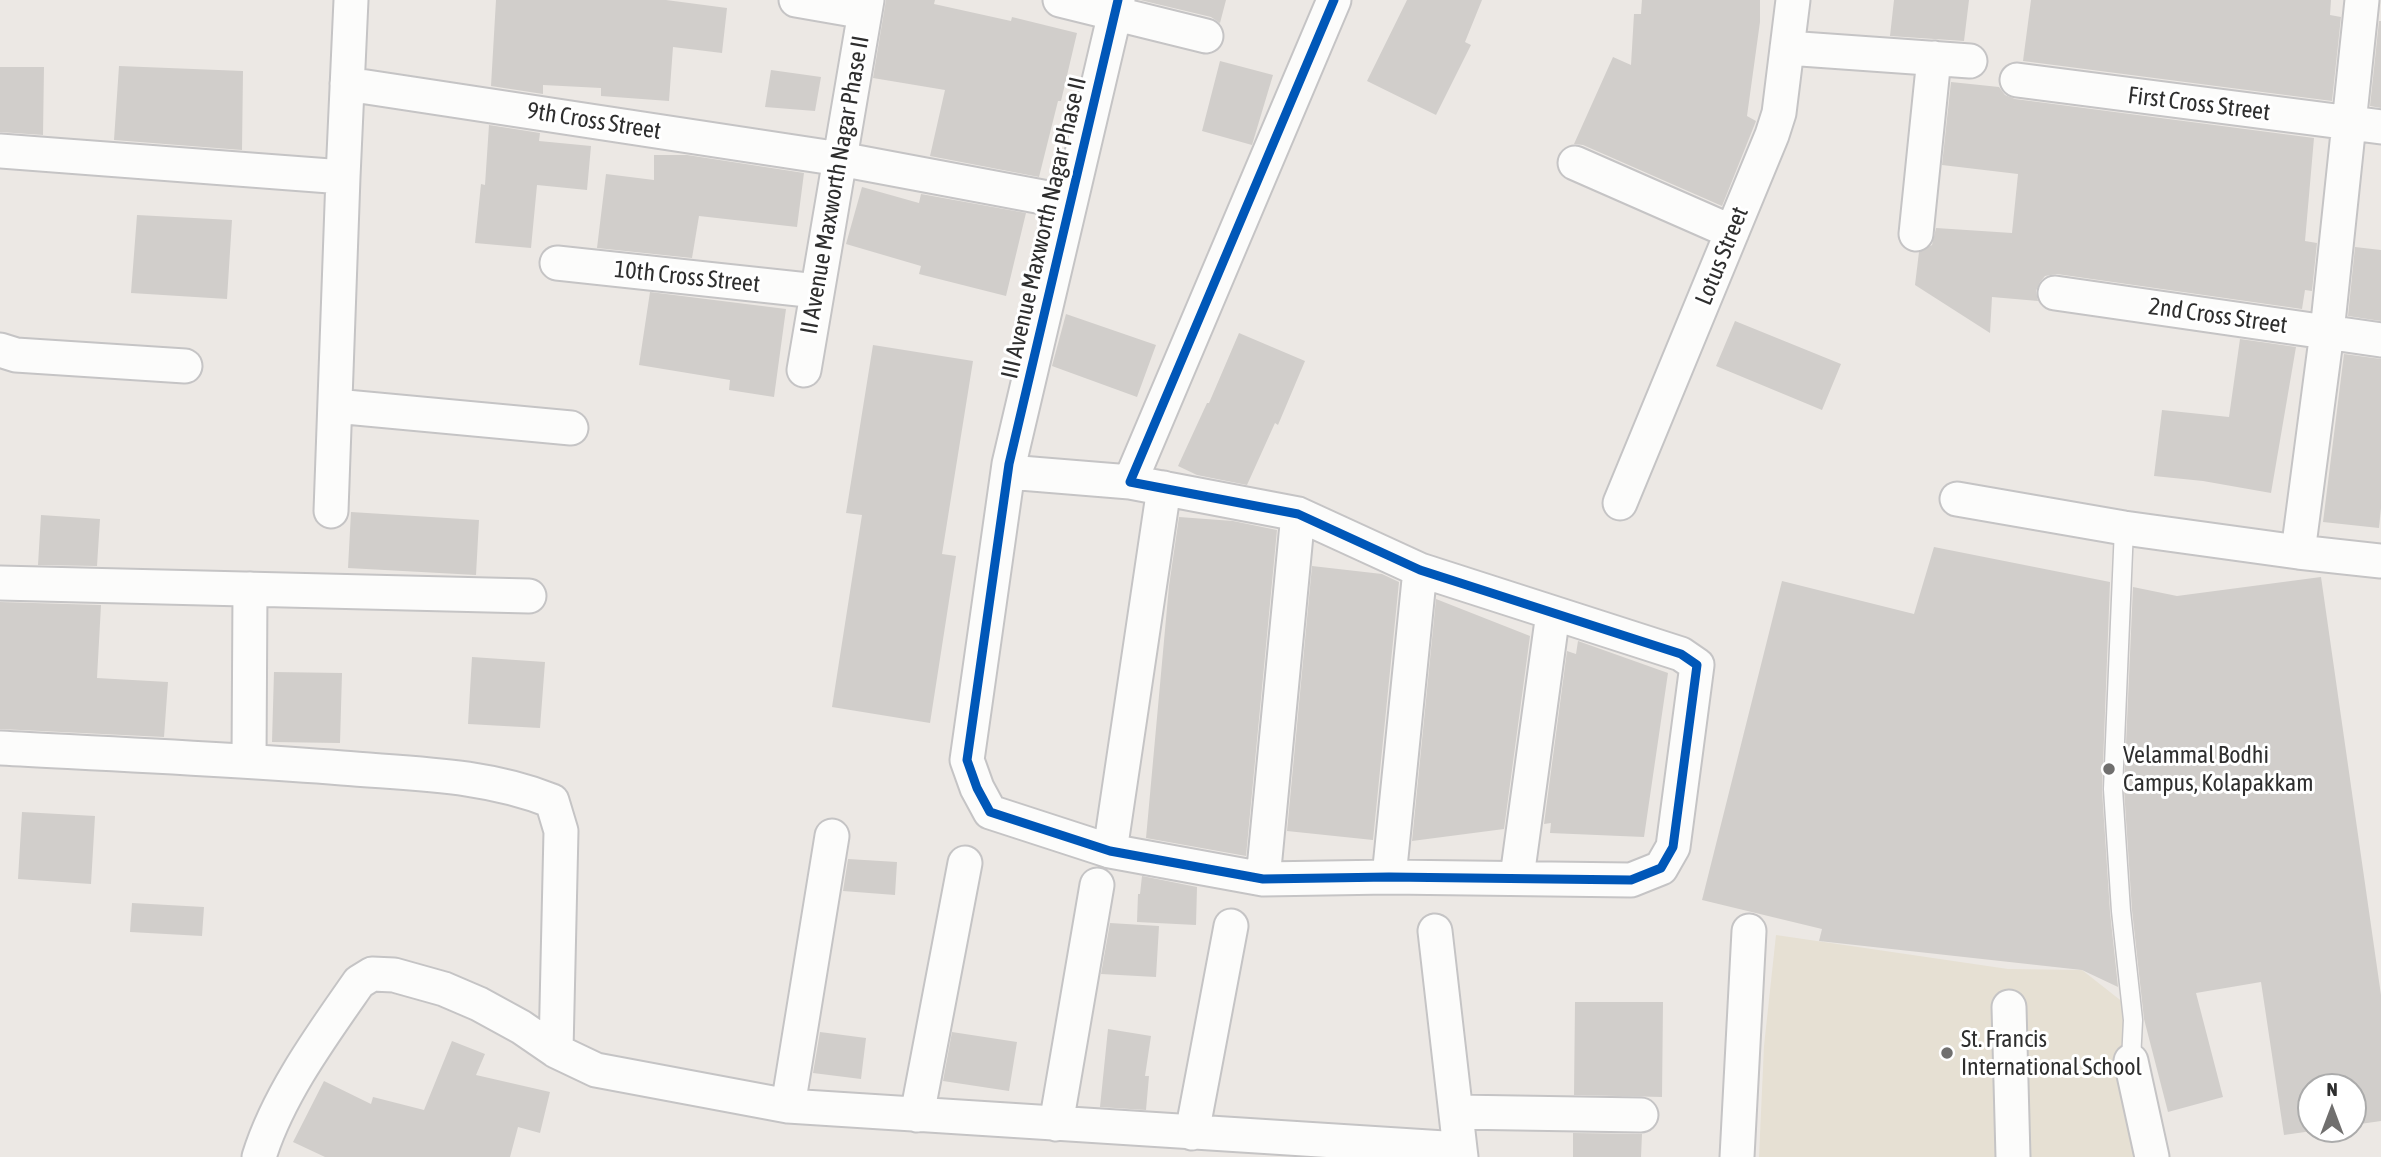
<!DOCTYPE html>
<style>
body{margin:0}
#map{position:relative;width:2381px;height:1157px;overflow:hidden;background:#ece8e4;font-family:"Asap Condensed",sans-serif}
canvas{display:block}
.north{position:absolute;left:2297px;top:1073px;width:70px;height:70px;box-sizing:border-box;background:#fff;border:2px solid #ababab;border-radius:50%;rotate:0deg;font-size:19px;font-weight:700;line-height:28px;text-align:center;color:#2e2e2e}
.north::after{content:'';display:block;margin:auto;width:24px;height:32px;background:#706f6e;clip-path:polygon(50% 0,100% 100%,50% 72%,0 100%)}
</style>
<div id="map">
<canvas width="2381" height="1157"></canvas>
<div class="north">N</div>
</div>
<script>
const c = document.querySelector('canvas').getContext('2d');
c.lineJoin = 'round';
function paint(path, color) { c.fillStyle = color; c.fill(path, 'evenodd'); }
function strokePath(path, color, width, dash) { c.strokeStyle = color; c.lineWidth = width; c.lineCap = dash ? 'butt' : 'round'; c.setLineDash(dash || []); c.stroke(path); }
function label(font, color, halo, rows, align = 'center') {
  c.font = font + ' "Asap Condensed",sans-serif'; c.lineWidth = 6; c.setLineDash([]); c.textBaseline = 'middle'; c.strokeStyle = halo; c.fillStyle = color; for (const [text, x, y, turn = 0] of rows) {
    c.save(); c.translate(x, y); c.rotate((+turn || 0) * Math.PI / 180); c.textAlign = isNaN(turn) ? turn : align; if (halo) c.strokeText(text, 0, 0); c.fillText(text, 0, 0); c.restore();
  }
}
paint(new Path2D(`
 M 1776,935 L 2008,969 L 2082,970 L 2124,1003 L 2143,1157 L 1759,1157 L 1764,1046 Z`), '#e6e0d3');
paint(new Path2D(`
 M 496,0 L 666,0 L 727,8 L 722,53 L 673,47 L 669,101 L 601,96 L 601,88 L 543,85 L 543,94 L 491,86 Z
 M 886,0 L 935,0 L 934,4 L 1011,21 L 1012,17 L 1077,33 L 1061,101 L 1058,101 L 1039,177 L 930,156 L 945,90 L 873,78 Z
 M 1140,0 L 1226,0 L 1220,23 L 1211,17 Z
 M 1407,0 L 1482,0 L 1465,42 L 1471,45 L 1436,115 L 1367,81 Z
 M 1642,0 L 1760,0 L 1760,22 L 1747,116 L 1756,121 L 1722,206 L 1583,145 L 1574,144 L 1613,57 L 1631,65 L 1634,14 L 1641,14 Z
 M 1894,0 L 1969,0 L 1964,41 L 1890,36 Z
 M 2031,0 L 2331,0 L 2330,15 L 2341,17 L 2332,101 L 2023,61 Z
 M 2379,21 L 2381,21 L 2381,108 L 2370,106 Z
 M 1220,61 L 1273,75 L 1252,145 L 1202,131 Z
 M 119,66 L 243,71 L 242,150 L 114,140 Z
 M 0,67 L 44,67 L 43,135 L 0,132 Z
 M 771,70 L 821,77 L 815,111 L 765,107 Z
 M 1951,82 L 1999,87 L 2005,95 L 2015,99 L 2314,138 L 2305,241 L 2317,243 L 2312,291 L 2305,290 L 2302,309 L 2057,274 L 2045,276 L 2040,282 L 2036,291 L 2038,301 L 1992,297 L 1990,333 L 1915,285 L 1919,252 L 1932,245 L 1936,228 L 2012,233 L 2018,174 L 1942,165 Z
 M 489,125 L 540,133 L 539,141 L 591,146 L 587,190 L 537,185 L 531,248 L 475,243 L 481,184 L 485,185 Z
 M 654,155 L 687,155 L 804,173 L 797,227 L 699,216 L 692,258 L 597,248 L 606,174 L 654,180 Z
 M 862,187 L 919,203 L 921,194 L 1026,213 L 1006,296 L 919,274 L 921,266 L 846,244 Z
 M 137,215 L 232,220 L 227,299 L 131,293 Z
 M 2355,247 L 2381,250 L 2381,321 L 2348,316 Z
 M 650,292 L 786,309 L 774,397 L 729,390 L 730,380 L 639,365 Z
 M 1066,314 L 1156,345 L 1137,397 L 1052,366 Z
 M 1735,321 L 1841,364 L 1822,410 L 1716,366 Z
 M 1239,333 L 1305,361 L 1278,425 L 1275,423 L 1247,485 L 1197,475 L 1178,466 L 1207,403 L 1209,403 Z
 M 2240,339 L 2296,347 L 2271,493 L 2203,481 L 2154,476 L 2162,410 L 2229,417 Z
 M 873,345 L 973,361 L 942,554 L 956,556 L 930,723 L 832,707 L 862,515 L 846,513 Z
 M 2344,354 L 2381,359 L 2381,508 L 2379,528 L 2323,522 Z
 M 351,512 L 479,520 L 476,575 L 348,568 Z
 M 41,515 L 100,519 L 97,566 L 38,565 Z
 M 1179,517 L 1233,521 L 1277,530 L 1246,856 L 1146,838 L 1169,586 Z
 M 1934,547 L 2110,582 L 2102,790 L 2110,912 L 2118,987 L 2082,970 L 1819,941 L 1822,929 L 1702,900 L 1782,581 L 1914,614 Z
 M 1312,566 L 1382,574 L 1399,582 L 1373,840 L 1287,831 Z
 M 2321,577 L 2381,995 L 2381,1121 L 2353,1125 L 2353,1087 L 2311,1087 L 2311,1129 L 2326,1129 L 2284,1135 L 2261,982 L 2196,993 L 2223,1097 L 2168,1112 L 2144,1019 L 2132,910 L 2124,789 L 2133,587 L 2177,596 Z
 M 1436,599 L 1530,636 L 1504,829 L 1412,841 Z
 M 0,602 L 101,605 L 97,678 L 168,682 L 164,737 L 0,729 Z
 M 1578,641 L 1668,673 L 1644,837 L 1550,833 L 1551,823 L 1544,824 L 1567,651 L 1576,654 Z
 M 472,657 L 545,662 L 540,728 L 468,724 Z
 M 274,672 L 342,673 L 340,743 L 272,742 Z
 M 22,812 L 95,816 L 91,884 L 18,879 Z
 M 848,859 L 897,862 L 895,895 L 843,891 Z
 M 1142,876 L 1197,887 L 1196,925 L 1137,922 L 1138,894 L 1140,894 Z
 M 132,903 L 204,907 L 202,936 L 130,932 Z
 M 1110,923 L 1159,926 L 1156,977 L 1101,974 Z
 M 1575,1002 L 1663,1002 L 1662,1097 L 1574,1095 Z
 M 1108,1029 L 1151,1036 L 1145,1076 L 1149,1076 L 1146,1110 L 1100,1107 Z
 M 820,1032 L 866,1038 L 861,1079 L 813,1073 Z
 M 952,1032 L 1017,1042 L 1009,1091 L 943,1081 Z
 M 452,1041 L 485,1054 L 476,1075 L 550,1092 L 540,1133 L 518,1127 L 510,1157 L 325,1157 L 293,1142 L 324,1081 L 371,1104 L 373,1097 L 424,1110 Z
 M 1573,1133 L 1642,1134 L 1641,1157 L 1573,1157 Z`), '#d1cecb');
const lane = new Path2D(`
 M 2124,528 L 2113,789 L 2121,911 L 2133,1020 L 2131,1061`);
const street = new Path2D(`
 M 796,0 L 865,12
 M 1060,0 L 1206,36
 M 1118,0 L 1009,464 L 967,760 L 977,788 L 990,812 L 1110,851 L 1263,879 L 1389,877 L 1631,880 L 1661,868 L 1673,847 L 1697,665 L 1681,654 L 1420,570 L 1298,514 L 1130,482 L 1334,0
 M 2362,0 L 2327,332 L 2298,552 L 2381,561
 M 1787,48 L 1970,61
 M 2017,80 L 2381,127
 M 347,84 L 840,159 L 1069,202
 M 0,151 L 343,177 L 351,0
 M 1575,163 L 1732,232
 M 1916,234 L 1934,58
 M 557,263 L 817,291
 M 2055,293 L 2381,340
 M 0,350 L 16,355 L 185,366
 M 804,370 L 867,0
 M 335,406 L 571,428
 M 1008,472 L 1130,482
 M 1957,499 L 2124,528 L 2298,552
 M 1620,503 L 1772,135 L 1779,113 L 1793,0
 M 331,511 L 343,177
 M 0,583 L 529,596
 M 0,748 C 114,754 228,759 342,768 C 413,774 485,774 552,801 L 561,831 L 556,1051
 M 249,761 L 250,589
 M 1110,851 L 1164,488
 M 1389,877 L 1420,570
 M 1517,877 L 1553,613
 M 1263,879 L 1298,514
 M 1435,931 L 1460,1149
 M 2009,1007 L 2013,1157
 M 2131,1061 L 2152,1157
 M 788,1106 L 832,836
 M 1456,1112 L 1641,1115
 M 917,1115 L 965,863
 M 1056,1124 L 1097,885
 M 1192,1133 L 1231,926
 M 259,1157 C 278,1095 322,1035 359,982 L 372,974 L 394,975 L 444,989 L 479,1004 L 521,1027 L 556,1051 L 596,1070 L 788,1106 L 1460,1149 L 1461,1157
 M 1737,1157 L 1749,931`);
strokePath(lane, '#c5c4c5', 21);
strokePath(street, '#c5c4c5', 37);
strokePath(lane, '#fcfcfb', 18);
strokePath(street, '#fcfcfb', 33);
strokePath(new Path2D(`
 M 1118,0 L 1009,464 L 967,760 L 977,788 L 990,812 L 1110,851 L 1263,879 L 1389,877 L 1631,880 L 1661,868 L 1673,847 L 1697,665 L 1681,654 L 1420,570 L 1298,514 L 1130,482 L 1334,0`), '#0057b8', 9);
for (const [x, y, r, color] of [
 [2109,769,7,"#706f6e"],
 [1947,1053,7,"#706f6e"]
]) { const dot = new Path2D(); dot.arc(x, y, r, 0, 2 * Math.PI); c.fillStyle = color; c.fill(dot); strokePath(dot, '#fff', 2.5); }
label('24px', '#2e2e2e', '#fff', [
 ["First Cross Street",2199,104,7],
 ["9th Cross Street",594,121,9],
 ["II Avenue Maxworth Nagar Phase II",835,185,-80],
 ["III Avenue Maxworth Nagar Phase II",1044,228,-77],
 ["Lotus Street",1722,256,-68],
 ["10th Cross Street",687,277,6],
 ["2nd Cross Street",2218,316,8]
]);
label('24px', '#2e2e2e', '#fff', [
 ["Velammal Bodhi",2123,755],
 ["Campus, Kolapakkam",2123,783],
 ["St. Francis",1961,1039],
 ["International School",1961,1067]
], 'left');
</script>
